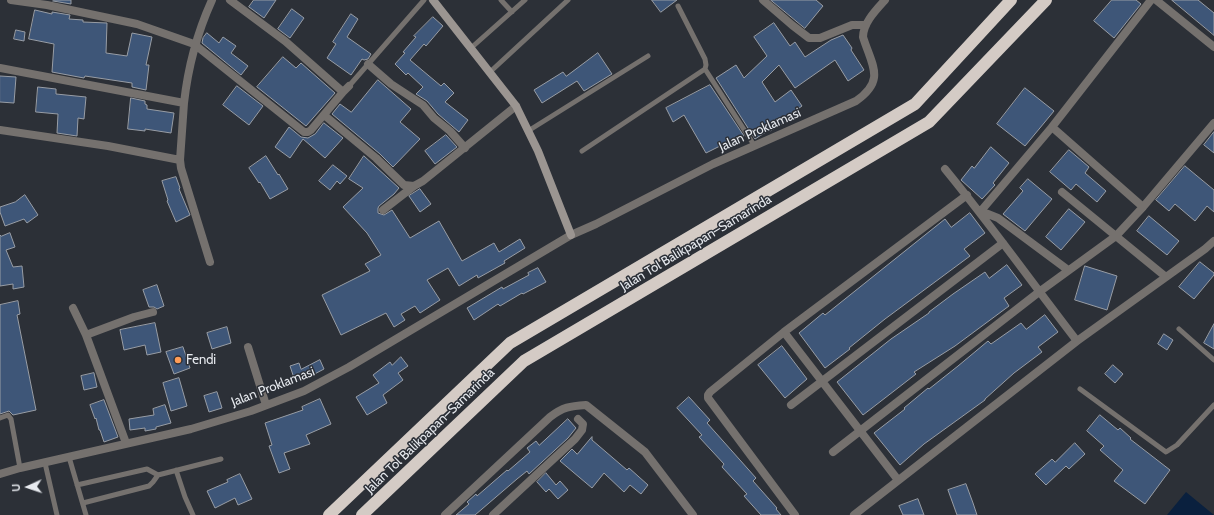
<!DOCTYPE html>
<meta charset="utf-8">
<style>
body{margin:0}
#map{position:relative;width:1214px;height:515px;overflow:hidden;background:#2c3037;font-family:Cabin,sans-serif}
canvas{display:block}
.north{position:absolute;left:8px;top:467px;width:40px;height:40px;-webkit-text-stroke:3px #2c3037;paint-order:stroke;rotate:267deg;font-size:11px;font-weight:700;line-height:16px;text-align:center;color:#e7eaef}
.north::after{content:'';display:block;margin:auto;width:14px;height:18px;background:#e7eaef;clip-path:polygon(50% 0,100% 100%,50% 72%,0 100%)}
</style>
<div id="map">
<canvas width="1214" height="515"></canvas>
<div class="north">U</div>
</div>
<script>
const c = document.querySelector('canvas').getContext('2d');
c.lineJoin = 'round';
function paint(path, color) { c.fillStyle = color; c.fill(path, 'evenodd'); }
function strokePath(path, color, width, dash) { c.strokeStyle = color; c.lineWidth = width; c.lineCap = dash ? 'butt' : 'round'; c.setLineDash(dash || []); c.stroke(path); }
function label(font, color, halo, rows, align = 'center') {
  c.font = font + ' Cabin,sans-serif'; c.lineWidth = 3; c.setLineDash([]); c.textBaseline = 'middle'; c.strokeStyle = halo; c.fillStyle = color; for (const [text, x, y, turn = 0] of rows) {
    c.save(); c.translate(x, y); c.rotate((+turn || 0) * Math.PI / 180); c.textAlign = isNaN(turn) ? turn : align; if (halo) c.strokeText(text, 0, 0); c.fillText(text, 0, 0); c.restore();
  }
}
paint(new Path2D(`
 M 1186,492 L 1214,515 L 1167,515 Z`), '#0a203e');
const building = new Path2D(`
 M 54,0 L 71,0 L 71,4 L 53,1 Z
 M 254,0 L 276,0 L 264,18 L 249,7 Z
 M 652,0 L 677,0 L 661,12 Z
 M 771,0 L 816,0 L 823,6 L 805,28 Z
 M 1112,0 L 1136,0 L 1141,4 L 1114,38 L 1094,21 Z
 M 1172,0 L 1198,0 L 1214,13 L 1214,35 Z
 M 292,9 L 304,18 L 290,38 L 278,29 Z
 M 35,10 L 52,14 L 52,12 L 70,15 L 69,19 L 83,20 L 83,22 L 107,23 L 106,53 L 127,56 L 132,33 L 152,37 L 146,65 L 149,65 L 146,90 L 132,87 L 132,83 L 85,76 L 84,78 L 52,72 L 54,44 L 29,39 Z
 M 351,14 L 358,19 L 347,37 L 371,54 L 368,59 L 364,60 L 362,59 L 351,75 L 327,58 L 336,44 L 333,42 Z
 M 433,17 L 443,26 L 426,46 L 424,44 L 410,60 L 441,86 L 444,83 L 454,93 L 445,102 L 468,120 L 459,132 L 438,114 L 427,101 L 416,94 L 423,87 L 408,73 L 406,75 L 395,64 L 405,53 L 403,52 L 416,37 L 414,36 Z
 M 774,23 L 790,46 L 795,42 L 805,57 L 831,40 L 843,35 L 852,48 L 851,50 L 864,70 L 848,81 L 835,60 L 795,88 L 779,65 L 762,82 L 775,102 L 791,90 L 802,106 L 785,118 L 787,121 L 770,131 L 769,130 L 755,139 L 716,78 L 736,65 L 744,78 L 767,56 L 754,37 Z
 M 16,30 L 25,32 L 24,41 L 14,39 Z
 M 207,33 L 219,43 L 223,37 L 236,46 L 231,53 L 248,66 L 241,75 L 202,43 L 203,38 Z
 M 598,53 L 612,74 L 584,91 L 577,81 L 542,103 L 534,90 L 563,72 L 566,76 Z
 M 283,57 L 296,68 L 301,63 L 335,93 L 306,126 L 257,87 Z
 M 0,76 L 16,77 L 14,103 L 0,102 Z
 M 378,80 L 411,109 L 400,122 L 420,139 L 393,167 L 380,154 L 332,114 L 340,104 L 351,112 Z
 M 710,85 L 744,136 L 724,147 L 722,145 L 706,153 L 684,115 L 673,122 L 666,108 Z
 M 237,86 L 263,106 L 249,125 L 223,105 Z
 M 38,87 L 56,89 L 56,94 L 86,97 L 84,119 L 78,118 L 77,136 L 57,133 L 58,114 L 36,112 Z
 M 1025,88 L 1054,111 L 1025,146 L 997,124 Z
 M 131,98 L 145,101 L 145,104 L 147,105 L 147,109 L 174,113 L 171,133 L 145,129 L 145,131 L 128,129 Z
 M 324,123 L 343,138 L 325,158 L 303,139 L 290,158 L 275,147 L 289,127 L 301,137 L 308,138 L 315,134 Z
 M 1214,132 L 1214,153 L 1204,145 Z
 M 446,135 L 457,147 L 435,164 L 425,151 Z
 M 991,147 L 1009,163 L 993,183 L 995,185 L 982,199 L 961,180 L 972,166 L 974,168 Z
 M 1069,150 L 1089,167 L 1085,173 L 1106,191 L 1097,202 L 1076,184 L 1071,190 L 1050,172 Z
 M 266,156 L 278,175 L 279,174 L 288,189 L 270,199 L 260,182 L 259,183 L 249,168 Z
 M 364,156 L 399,188 L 394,194 L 379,206 L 378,208 L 378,213 L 384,215 L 392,210 L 410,238 L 439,221 L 462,261 L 494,243 L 499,252 L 520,239 L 525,248 L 504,261 L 505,263 L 478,278 L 477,275 L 459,286 L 448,268 L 427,280 L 440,300 L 420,313 L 415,306 L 401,314 L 405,320 L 394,327 L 386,313 L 341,335 L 322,295 L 370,271 L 365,264 L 381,255 L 367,233 L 343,207 L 363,188 L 349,179 Z
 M 333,165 L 347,176 L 340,184 L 337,181 L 330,190 L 319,181 Z
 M 1185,166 L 1214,190 L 1214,212 L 1207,206 L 1195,221 L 1175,204 L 1169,211 L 1156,200 Z
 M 176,177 L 180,188 L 179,189 L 190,215 L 176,222 L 167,201 L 168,200 L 162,181 Z
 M 1028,179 L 1052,199 L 1025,231 L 1003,214 L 1023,191 L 1020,188 Z
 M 420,189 L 431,204 L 420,212 L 409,196 Z
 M 25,195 L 38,215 L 27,223 L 24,219 L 5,226 L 0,212 L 0,207 L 15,202 Z
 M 1069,209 L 1085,222 L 1061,250 L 1046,237 Z
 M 970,213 L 985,233 L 964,249 L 970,256 L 885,319 L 849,348 L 850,349 L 825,368 L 799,333 L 823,313 L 825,315 L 945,219 L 951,227 Z
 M 1149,216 L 1179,241 L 1167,255 L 1137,231 Z
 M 10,233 L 15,247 L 6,250 L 13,267 L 22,266 L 24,287 L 13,289 L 13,284 L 0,286 L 0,235 L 1,236 Z
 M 1200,262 L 1214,273 L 1214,275 L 1194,299 L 1179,287 Z
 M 1007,265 L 1022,285 L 1004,298 L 1009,306 L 955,346 L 914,372 L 916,374 L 863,415 L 837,382 L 891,339 L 929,313 L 929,312 L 953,294 L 985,272 L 989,278 Z
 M 1085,266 L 1117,276 L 1107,310 L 1075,300 Z
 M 538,268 L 546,282 L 523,294 L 522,293 L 500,306 L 498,304 L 474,320 L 467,308 L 502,287 L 503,289 L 529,275 L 528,273 Z
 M 157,285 L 164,306 L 157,309 L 154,307 L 149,307 L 143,290 Z
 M 18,301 L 20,314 L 17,315 L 36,410 L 13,415 L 9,411 L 0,414 L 0,305 Z
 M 1045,315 L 1058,332 L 1038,347 L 1042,352 L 1014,373 L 985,399 L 985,400 L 924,444 L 900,465 L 874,433 L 905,409 L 904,408 L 928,388 L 929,389 L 958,366 L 988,341 L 991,344 L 1021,323 L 1026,329 Z
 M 155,323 L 161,352 L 147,355 L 145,345 L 124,350 L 120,330 Z
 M 1214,324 L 1214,349 L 1204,343 Z
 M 227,327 L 231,343 L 212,349 L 207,333 Z
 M 1164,334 L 1173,340 L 1167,350 L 1158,344 Z
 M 782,346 L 807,379 L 785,398 L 758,365 Z
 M 183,347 L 190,368 L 174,374 L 166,352 Z
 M 401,357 L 408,366 L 398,373 L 403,380 L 383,395 L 387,403 L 367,415 L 356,397 L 379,383 L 373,375 L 390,362 L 392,365 Z
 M 320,360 L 324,369 L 307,378 L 306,377 L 295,381 L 290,366 L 299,363 L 301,369 Z
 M 1113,365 L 1123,374 L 1115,383 L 1105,374 Z
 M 94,373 L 97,387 L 84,390 L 81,376 Z
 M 179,378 L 187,406 L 171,411 L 163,383 Z
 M 217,392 L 222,408 L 209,412 L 204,396 Z
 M 689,397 L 710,420 L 707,423 L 756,478 L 753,481 L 777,508 L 776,509 L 781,515 L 761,515 L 744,496 L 747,494 L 722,467 L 724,464 L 699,437 L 702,435 L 677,408 Z
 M 320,399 L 331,424 L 306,435 L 310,444 L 284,453 L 290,469 L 279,473 L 269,446 L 272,445 L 265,423 L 303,410 L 302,407 Z
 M 104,400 L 118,437 L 104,442 L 100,430 L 99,430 L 96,418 L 95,419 L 90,405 Z
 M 165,405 L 171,423 L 156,427 L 156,429 L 145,431 L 145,428 L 130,430 L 129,419 L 154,415 L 153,409 Z
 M 1100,415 L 1118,430 L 1120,428 L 1131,438 L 1130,439 L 1170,470 L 1145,504 L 1114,481 L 1123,470 L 1100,450 L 1104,446 L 1087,431 Z
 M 568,419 L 576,428 L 568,438 L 529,474 L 527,471 L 517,479 L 475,515 L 456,515 L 469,504 L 467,502 L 476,494 L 477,496 L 507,470 L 508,471 L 530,452 L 527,448 L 536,441 L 539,445 Z
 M 592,437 L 592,440 L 627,470 L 629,468 L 648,485 L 641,494 L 630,485 L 624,492 L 604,473 L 592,488 L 560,461 L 572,449 L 577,454 Z
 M 1075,443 L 1085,454 L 1069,469 L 1066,466 L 1046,485 L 1035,474 L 1052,459 L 1055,462 Z
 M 546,473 L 556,485 L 560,481 L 568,490 L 558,499 L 549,489 L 546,492 L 537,482 Z
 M 240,474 L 252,499 L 238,505 L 235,498 L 215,508 L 207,491 L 228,482 L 227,480 Z
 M 966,484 L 973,503 L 977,515 L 957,515 L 948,490 Z
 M 918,499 L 924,515 L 903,515 L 899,506 Z`);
paint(building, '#3e5678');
strokePath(building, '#989da5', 1);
strokePath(new Path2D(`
 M 501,0 L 512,12
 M 471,48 L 525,0
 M 705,69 L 754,145
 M 490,72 L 568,0
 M 349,86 L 424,0
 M 528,131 L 648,56
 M 582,151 L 705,69 L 706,65 L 705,59 L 678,6
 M 1179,329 L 1214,360
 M 1080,389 L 1166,452 L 1177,445 L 1214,405
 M 0,418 L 8,415 L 11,419 L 20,468
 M 69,457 L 86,515
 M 45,463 L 57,515
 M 176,470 L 185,497 L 193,515
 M 77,485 L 147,469 L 158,475
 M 83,503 L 149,486 L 153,482 L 158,475 L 221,459`), '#75716e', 5);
strokePath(new Path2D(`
 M 11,0 L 47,5 L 137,24 L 194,44 L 304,132 L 308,132 L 311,130 L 343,92
 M 230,0 L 285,41 L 343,92 L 349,86
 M 763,0 L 792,25 L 809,38 L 820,38 L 852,25 L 866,25
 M 1156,0 L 1214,47
 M 368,64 L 391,84 L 423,105 L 434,118 L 450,131 L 465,148
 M 0,68 L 184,103 C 188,67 197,33 212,0
 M 184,103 L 180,160 L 181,168 L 210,262
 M 324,115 L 376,158 L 404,185 L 414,186 L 423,181 L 516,106
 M 1052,127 L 1143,207
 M 0,130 L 108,146 L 180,160
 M 945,169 C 991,225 1033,284 1077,341
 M 1062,192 L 1166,277
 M 383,210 L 414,186
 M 1068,270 L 998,218 L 988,214 L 980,212 L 1052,127 L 1151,0
 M 73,308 L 86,335
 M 784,332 L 898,480
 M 248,347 L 266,405
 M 791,405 L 1003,243
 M 126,443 L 86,335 L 134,317 L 153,312
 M 833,452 L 1039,292 L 1116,236 L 1143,207 L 1214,123
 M 0,474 L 20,468 L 191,429 L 251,411 L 304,391 L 349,367 L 571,235 L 596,224 L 713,164 L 856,101 C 886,80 872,66 863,37 C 863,23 876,10 885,0
 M 445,515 L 550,417 C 563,407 570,406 586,405 L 645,452 L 693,515
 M 493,515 L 575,439 L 582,430 L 583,424 L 578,419
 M 795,515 L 708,398 L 708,395 L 710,392 L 784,332 L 967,195
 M 854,515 L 1077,341 L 1205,249 L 1214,241`), '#75716e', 8);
strokePath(new Path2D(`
 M 433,0 L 516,106 L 538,151 L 571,235`), '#9b9591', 8);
strokePath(new Path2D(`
 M 329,515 L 510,343 L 915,104 L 1011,0
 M 362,515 L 524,361 L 929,122 L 1046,0`), '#d4cbc5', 12);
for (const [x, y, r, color] of [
 [178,360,4,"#fe9c57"]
]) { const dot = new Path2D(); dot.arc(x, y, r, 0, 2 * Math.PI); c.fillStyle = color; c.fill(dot); strokePath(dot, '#2c3037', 1.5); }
label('13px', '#e7eaef', '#2c3037', [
 ["Jalan Proklamasi",760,130,-24],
 ["Jalan Tol Balikpapan–Samarinda",696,243,-31],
 ["Jalan Proklamasi",273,387,-21],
 ["Jalan Tol Balikpapan–Samarinda",430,431,-44]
]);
label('13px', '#e7eaef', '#2c3037', [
 ["Fendi",186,360]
], 'left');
</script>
